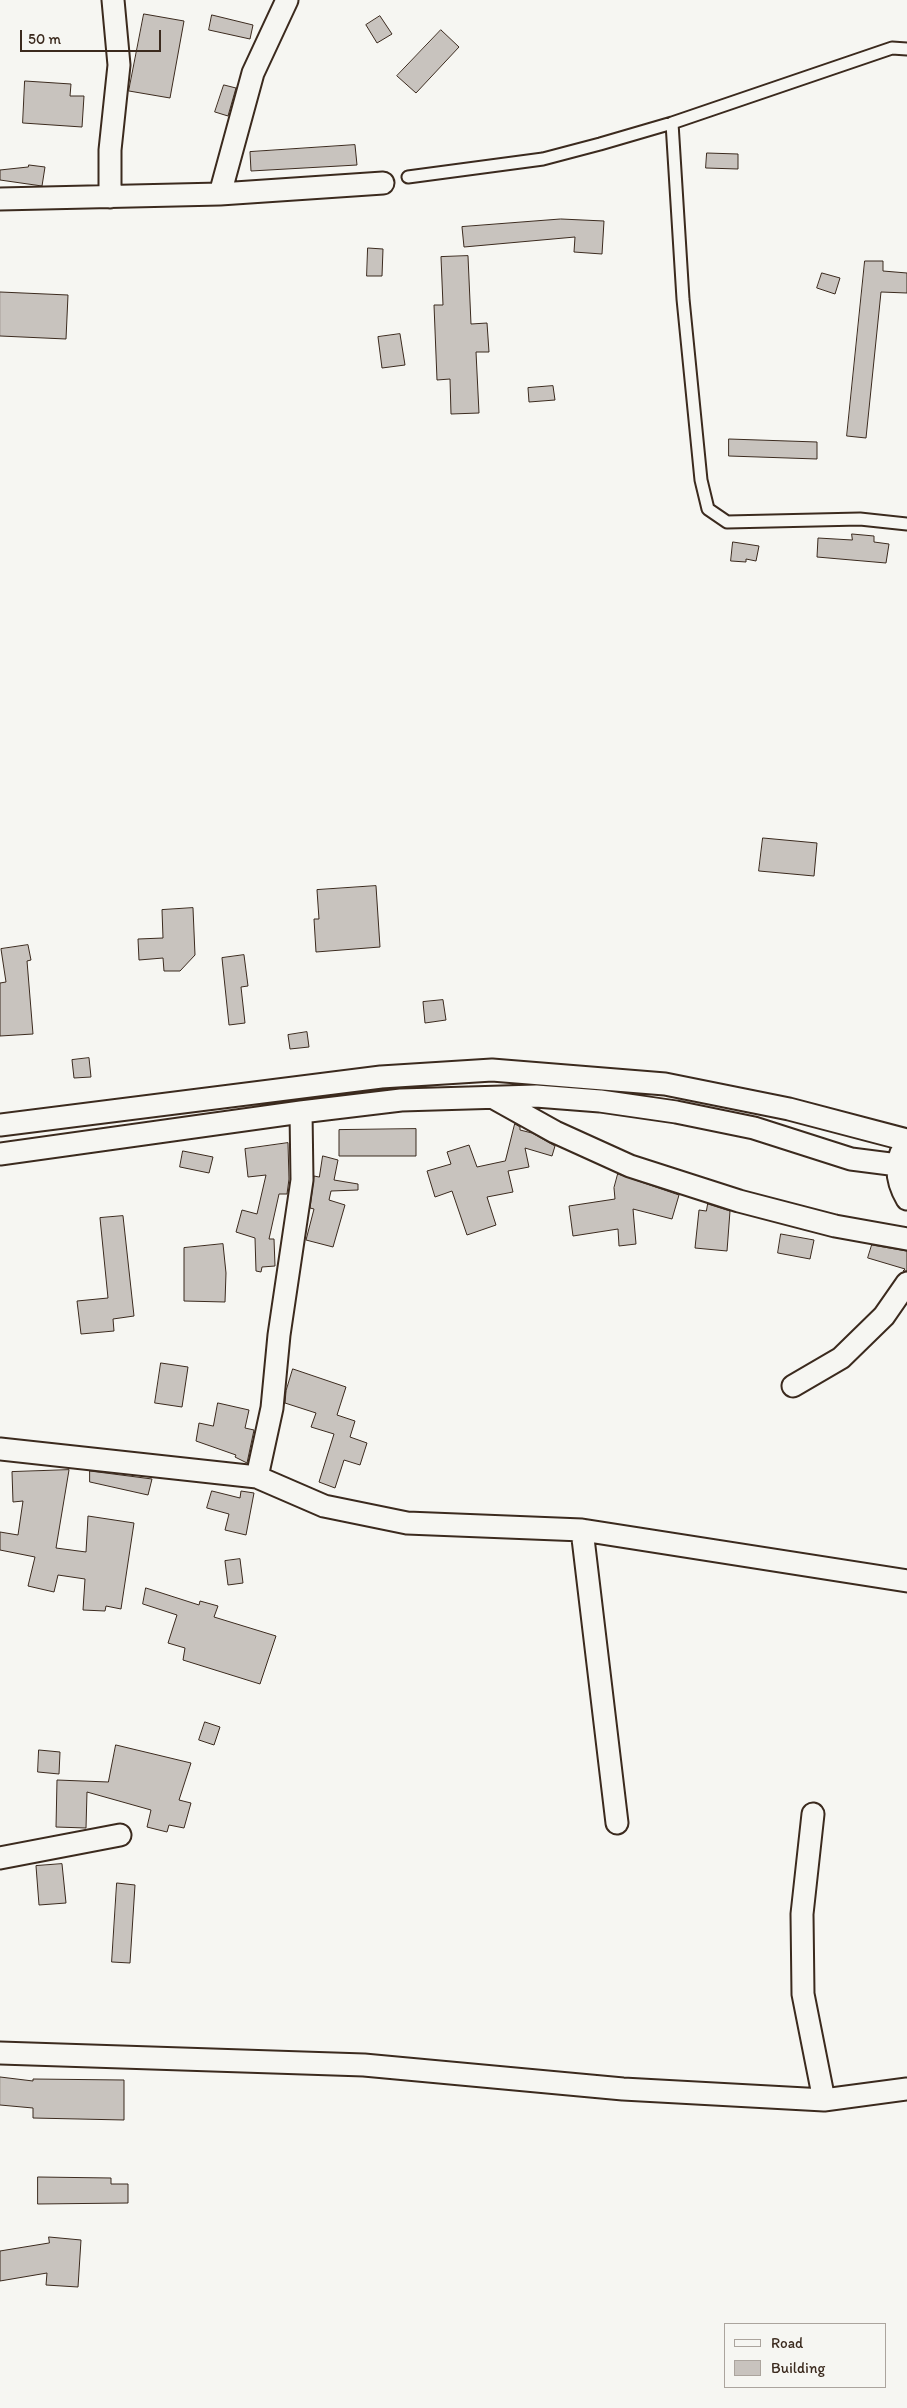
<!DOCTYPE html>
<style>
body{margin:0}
#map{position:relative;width:907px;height:2408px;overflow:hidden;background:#f6f6f2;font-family:Itim,sans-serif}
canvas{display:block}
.legend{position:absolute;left:724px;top:2323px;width:162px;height:65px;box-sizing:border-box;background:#f6f6f2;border:1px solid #aba49d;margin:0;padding:6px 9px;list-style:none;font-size:15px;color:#3b2a1e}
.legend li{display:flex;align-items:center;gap:10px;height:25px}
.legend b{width:25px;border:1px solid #aba49d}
.scale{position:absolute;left:20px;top:30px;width:141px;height:22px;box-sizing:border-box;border:2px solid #3b2a1e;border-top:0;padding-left:6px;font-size:15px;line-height:18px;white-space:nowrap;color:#3b2a1e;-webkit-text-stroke:4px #f6f6f2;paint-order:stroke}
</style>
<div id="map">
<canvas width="907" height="2408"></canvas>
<ul class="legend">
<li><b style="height:6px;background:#f6f6f2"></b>Road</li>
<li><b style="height:14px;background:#c8c3be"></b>Building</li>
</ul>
<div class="scale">50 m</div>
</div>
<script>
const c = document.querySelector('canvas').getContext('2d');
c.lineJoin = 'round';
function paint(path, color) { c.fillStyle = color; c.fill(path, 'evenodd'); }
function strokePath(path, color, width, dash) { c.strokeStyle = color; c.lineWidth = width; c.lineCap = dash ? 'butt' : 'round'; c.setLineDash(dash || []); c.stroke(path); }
const building = new Path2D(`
 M 144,14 L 184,21 L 170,98 L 129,91 Z
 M 212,15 L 253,25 L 250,39 L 209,30 Z
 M 380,16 L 392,34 L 377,43 L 366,25 Z
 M 441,30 L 459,47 L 416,93 L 397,76 Z
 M 25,81 L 71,84 L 70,96 L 84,96 L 82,127 L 23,123 Z
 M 224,85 L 236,88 L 228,116 L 215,112 Z
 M 355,145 L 357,165 L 251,171 L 250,152 Z
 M 707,153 L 738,154 L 738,169 L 706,168 Z
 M 29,165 L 45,167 L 42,186 L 0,180 L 0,170 L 28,167 Z
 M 561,219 L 604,221 L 602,254 L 574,252 L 575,237 L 464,247 L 462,227 Z
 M 368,248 L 383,249 L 382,276 L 367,276 Z
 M 468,256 L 471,324 L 487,323 L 489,352 L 476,352 L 479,413 L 451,414 L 450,379 L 437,380 L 434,305 L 443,305 L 441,257 Z
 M 865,261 L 883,261 L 883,271 L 907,273 L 907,293 L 881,292 L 866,438 L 847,436 Z
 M 822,273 L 840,278 L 835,294 L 817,288 Z
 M 0,292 L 68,295 L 66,339 L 0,336 Z
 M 400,334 L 405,365 L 382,368 L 378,337 Z
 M 553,386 L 555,400 L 529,402 L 528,388 Z
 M 729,439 L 817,442 L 817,459 L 729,456 Z
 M 852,534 L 874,536 L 874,542 L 889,544 L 886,563 L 817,557 L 818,538 L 852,540 Z
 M 733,542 L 759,546 L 756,561 L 746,559 L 746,562 L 731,561 Z
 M 763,838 L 817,843 L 814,876 L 759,871 Z
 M 376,886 L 380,947 L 316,952 L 314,919 L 319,919 L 317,890 Z
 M 193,908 L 195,955 L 180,971 L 164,971 L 163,958 L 139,960 L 138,939 L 163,938 L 162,910 Z
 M 28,945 L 31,960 L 27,961 L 33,1034 L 0,1036 L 0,983 L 6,982 L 1,949 Z
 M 244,955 L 248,986 L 241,987 L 245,1023 L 229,1025 L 222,958 Z
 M 443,1000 L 446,1020 L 425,1023 L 423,1002 Z
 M 307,1032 L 309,1047 L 290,1049 L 288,1035 Z
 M 89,1058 L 91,1077 L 74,1078 L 72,1060 Z
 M 515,1124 L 520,1127 L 520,1130 L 532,1133 L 555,1146 L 552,1156 L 525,1148 L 529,1167 L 508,1171 L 513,1192 L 487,1197 L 496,1225 L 467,1235 L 452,1191 L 435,1197 L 427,1171 L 451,1164 L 447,1152 L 469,1145 L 477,1167 L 505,1161 Z
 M 416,1129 L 416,1156 L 339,1156 L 339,1130 Z
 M 288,1143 L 289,1179 L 287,1194 L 279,1194 L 269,1239 L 274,1239 L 275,1266 L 262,1267 L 261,1272 L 256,1271 L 255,1238 L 236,1232 L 242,1210 L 257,1214 L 266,1175 L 248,1177 L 245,1149 Z
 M 183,1151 L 213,1157 L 209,1173 L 180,1167 Z
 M 323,1156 L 338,1160 L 334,1180 L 358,1184 L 358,1190 L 331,1191 L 329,1200 L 345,1205 L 333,1247 L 306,1240 L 314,1209 L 310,1208 L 314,1176 L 319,1177 Z
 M 618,1174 L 679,1195 L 672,1219 L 633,1209 L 636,1244 L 619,1246 L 618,1229 L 573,1236 L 569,1206 L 615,1199 L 614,1188 Z
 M 708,1204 L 730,1211 L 727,1251 L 695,1248 L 699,1210 L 706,1211 Z
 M 123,1216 L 134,1316 L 113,1319 L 114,1331 L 81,1334 L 77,1301 L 108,1298 L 100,1218 Z
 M 781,1234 L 814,1240 L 810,1259 L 778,1253 Z
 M 223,1244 L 226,1273 L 225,1302 L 184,1301 L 184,1248 Z
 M 872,1245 L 907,1251 L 907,1271 L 903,1271 L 905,1269 L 868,1258 Z
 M 161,1363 L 188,1367 L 182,1407 L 155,1403 Z
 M 293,1369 L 346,1387 L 337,1415 L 355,1421 L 350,1437 L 367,1443 L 360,1465 L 344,1460 L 335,1488 L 319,1482 L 334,1434 L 311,1427 L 316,1413 L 285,1403 L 286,1391 Z
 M 218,1403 L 249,1410 L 245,1428 L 254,1430 L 247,1463 L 235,1457 L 236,1455 L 196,1441 L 199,1423 L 213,1426 Z
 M 69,1470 L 56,1548 L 86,1552 L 88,1516 L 134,1523 L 121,1609 L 106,1606 L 105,1611 L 83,1610 L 85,1579 L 58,1575 L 54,1592 L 28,1586 L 35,1557 L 0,1550 L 0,1532 L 18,1535 L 23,1501 L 13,1502 L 12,1472 Z
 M 90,1471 L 152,1479 L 148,1495 L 90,1482 Z
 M 212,1491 L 240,1498 L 241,1491 L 254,1493 L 246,1535 L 225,1530 L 229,1514 L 207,1508 Z
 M 240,1559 L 243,1583 L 228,1585 L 225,1561 Z
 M 146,1588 L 199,1605 L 200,1601 L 218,1606 L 214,1617 L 276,1636 L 260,1684 L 183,1660 L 185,1648 L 168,1643 L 177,1615 L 143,1604 Z
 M 205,1722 L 220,1727 L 214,1745 L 199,1740 Z
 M 116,1745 L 191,1763 L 179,1800 L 191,1803 L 184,1828 L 169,1825 L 167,1832 L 147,1827 L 151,1810 L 87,1792 L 86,1828 L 56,1827 L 57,1780 L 108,1782 Z
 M 39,1750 L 60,1752 L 59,1774 L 38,1772 Z
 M 62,1864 L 66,1903 L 39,1905 L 36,1866 Z
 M 117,1883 L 135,1885 L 130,1963 L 112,1962 Z
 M 0,2077 L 33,2081 L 33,2079 L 124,2080 L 124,2120 L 33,2118 L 33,2108 L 0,2105 Z
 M 38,2177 L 111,2178 L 111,2184 L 128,2184 L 128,2203 L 38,2204 Z
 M 49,2237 L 81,2240 L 78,2287 L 46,2285 L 47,2273 L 0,2281 L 0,2251 L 49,2243 Z`);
paint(building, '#c8c3be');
strokePath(building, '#3b2a1e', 1);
const service = new Path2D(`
 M 672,123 L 683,299 L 701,480 L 708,509 L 727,522 L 860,519 L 907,524
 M 408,177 L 543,159 L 600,144 L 672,123 L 892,48 L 907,49`);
const minor = new Path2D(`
 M 220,194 L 253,73 L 287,0
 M 110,197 L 110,150 L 119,65 L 113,0
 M 0,199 L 220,194 L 383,183
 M 494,1098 L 555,1132 L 630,1166 L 739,1201 L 835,1226 L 907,1239
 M 0,1125 L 381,1077 L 492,1070 L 665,1084 L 789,1109 L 907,1140
 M 901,1153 C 895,1169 898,1184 907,1199
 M 0,1154 L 301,1112 L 401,1100 L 536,1096 L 600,1101 L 676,1112 L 754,1128 L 851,1159 L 898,1165
 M 793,1386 L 841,1358 L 884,1316 L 907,1283
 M 0,1449 L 257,1477 L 324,1506 L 407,1523 L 582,1530 L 907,1581
 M 257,1477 L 272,1408 L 279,1335 L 302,1180 L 301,1112
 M 582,1530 L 617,1823
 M 813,1814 L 802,1914 L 803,1994 L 824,2100
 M 0,1858 L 120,1835
 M 0,2053 L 364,2065 L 623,2089 L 824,2100 L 907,2089`);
strokePath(service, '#3b2a1e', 15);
strokePath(minor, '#3b2a1e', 25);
strokePath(service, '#f6f6f2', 11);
strokePath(minor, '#f6f6f2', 21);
</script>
